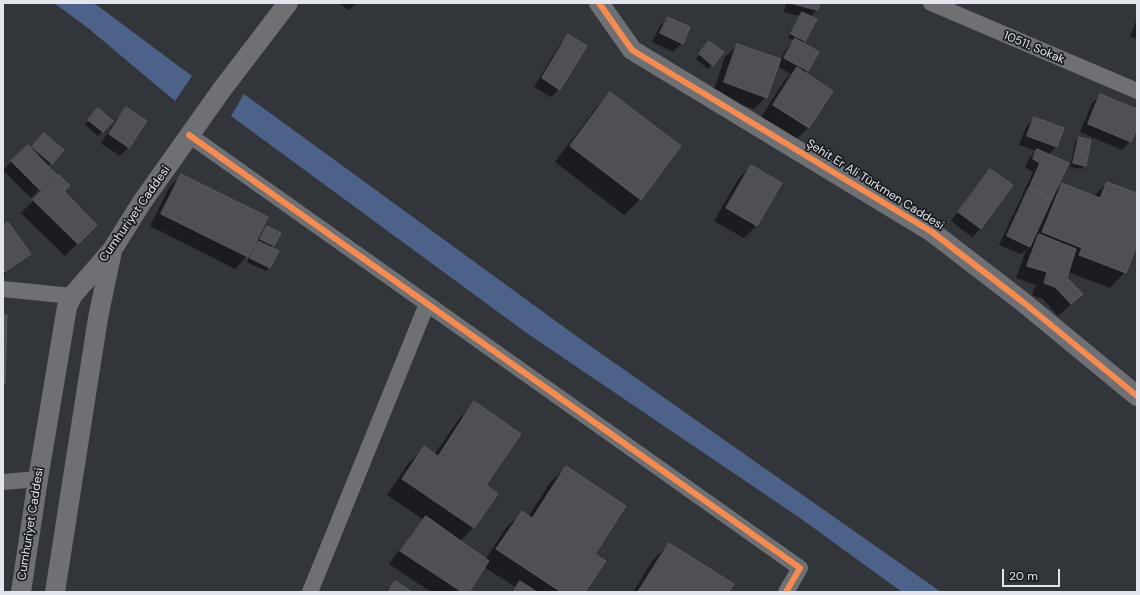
<!DOCTYPE html>
<meta charset="utf-8">
<style>
body{margin:0}
#map{position:relative;width:1140px;height:595px;overflow:hidden;background:#32353a;font-family:"DM Sans",sans-serif}
canvas{display:block}
.frame{position:absolute;inset:0;border:4px solid #e2e5ec;pointer-events:none}
.scale{position:absolute;left:1002px;top:569px;width:58px;height:18px;box-sizing:border-box;border:2px solid #e2e5ec;border-top:0;padding-left:5px;font-size:12px;line-height:14px;white-space:nowrap;color:#e2e5ec;-webkit-text-stroke:3px #191c20;paint-order:stroke}
</style>
<div id="map">
<canvas width="1140" height="595"></canvas>
<div class="frame"></div>
<div class="scale">20 m</div>
</div>
<script>
const c = document.querySelector('canvas').getContext('2d');
c.lineJoin = 'round';
function paint(path, color) { c.fillStyle = color; c.fill(path, 'evenodd'); }
function strokePath(path, color, width, dash) { c.strokeStyle = color; c.lineWidth = width; c.lineCap = dash ? 'butt' : 'round'; c.setLineDash(dash || []); c.stroke(path); }
function label(font, color, halo, rows, align = 'center') {
  c.font = font + ' "DM Sans",sans-serif'; c.lineWidth = 3.5; c.setLineDash([]); c.textBaseline = 'middle'; c.strokeStyle = halo; c.fillStyle = color; for (const [text, x, y, turn = 0] of rows) {
    c.save(); c.translate(x, y); c.rotate((+turn || 0) * Math.PI / 180); c.textAlign = isNaN(turn) ? turn : align; if (halo) c.strokeText(text, 0, 0); c.fillText(text, 0, 0); c.restore();
  }
}
paint(new Path2D(`
 M 54,3 L 94,3 L 192,76 L 175,101 L 88,28 Z
 M 244,94 L 579,338 L 941,592 L 902,592 L 800,518 L 528,334 L 231,116 Z`), '#4d6288');
paint(new Path2D(`
 M 339,3 L 356,3 L 349,10 Z
 M 786,3 L 813,10 L 813,8 L 795,3 L 819,3 L 817,9 L 810,17 L 804,40 L 802,43 L 807,70 L 804,73 L 809,127 L 796,139 L 761,117 L 784,81 L 791,74 L 777,66 L 766,97 L 754,109 L 712,95 L 725,57 L 738,45 L 780,60 L 787,48 L 794,41 L 788,38 L 800,16 L 784,12 Z
 M 668,18 L 682,43 L 673,52 L 652,42 L 660,26 Z
 M 1137,18 L 1137,39 L 1130,37 Z
 M 568,36 L 559,89 L 551,97 L 534,87 L 560,44 Z
 M 706,46 L 712,65 L 708,69 L 696,59 Z
 M 610,93 L 640,199 L 624,215 L 555,162 L 595,109 Z
 M 1100,95 L 1137,110 L 1137,125 L 1130,141 L 1122,150 L 1080,132 L 1092,103 Z
 M 127,109 L 129,147 L 120,156 L 101,143 L 118,117 Z
 M 94,114 L 111,121 L 98,136 L 85,125 Z
 M 1034,119 L 1062,129 L 1056,147 L 1048,155 L 1055,192 L 1062,184 L 1093,197 L 1107,183 L 1137,194 L 1137,242 L 1125,272 L 1110,288 L 1068,272 L 1066,278 L 1082,294 L 1058,316 L 1043,299 L 1032,295 L 1036,285 L 1016,278 L 1026,250 L 1021,254 L 999,245 L 1033,172 L 1025,168 L 1029,158 L 1036,151 L 1019,145 L 1026,127 Z
 M 1079,138 L 1085,165 L 1081,169 L 1070,167 L 1075,142 Z
 M 36,143 L 51,163 L 48,166 L 55,174 L 31,198 L 3,170 L 28,146 L 31,149 Z
 M 751,166 L 781,183 L 756,226 L 744,238 L 714,221 L 739,178 Z
 M 990,170 L 981,228 L 972,237 L 951,221 L 982,178 Z
 M 181,175 L 247,256 L 235,269 L 150,226 L 169,188 Z
 M 58,176 L 63,191 L 96,225 L 65,256 L 21,213 Z
 M 3,227 L 30,254 L 3,275 Z
 M 267,227 L 274,245 L 271,248 L 270,267 L 266,271 L 247,262 L 263,231 Z
 M 474,403 L 484,486 L 474,527 L 460,541 L 485,560 L 506,528 L 522,513 L 528,517 L 550,483 L 566,467 L 593,554 L 584,592 L 510,592 L 515,587 L 484,567 L 468,592 L 431,592 L 389,564 L 414,530 L 424,520 L 387,495 L 408,464 L 424,448 L 434,455 L 459,419 Z
 M 669,544 L 728,592 L 633,592 L 653,560 Z
 M 395,582 L 410,592 L 385,592 Z`), '#0007');
const building = new Path2D(`
 M 792,3 L 820,3 L 818,10 Z
 M 802,12 L 817,19 L 805,41 L 791,34 Z
 M 668,17 L 690,27 L 683,44 L 660,33 Z
 M 568,34 L 587,46 L 560,90 L 542,78 Z
 M 795,38 L 819,52 L 808,71 L 784,58 Z
 M 709,41 L 724,52 L 713,66 L 699,54 Z
 M 737,44 L 781,59 L 767,98 L 724,82 Z
 M 797,67 L 833,91 L 809,128 L 773,105 Z
 M 610,92 L 681,146 L 641,200 L 570,146 Z
 M 1100,94 L 1137,109 L 1137,128 L 1131,142 L 1088,124 Z
 M 126,107 L 147,121 L 129,148 L 109,134 Z
 M 98,108 L 113,121 L 103,132 L 88,120 Z
 M 1034,117 L 1064,128 L 1057,147 L 1027,136 Z
 M 44,133 L 64,150 L 52,164 L 32,147 Z
 M 1079,137 L 1091,140 L 1086,166 L 1073,163 Z
 M 28,145 L 56,174 L 40,190 L 11,161 Z
 M 1037,149 L 1069,163 L 1052,199 L 1029,188 L 1040,163 L 1033,159 Z
 M 751,165 L 782,183 L 757,226 L 726,208 Z
 M 990,169 L 1013,185 L 981,229 L 958,212 Z
 M 58,174 L 70,186 L 64,191 L 97,225 L 78,244 L 33,200 Z
 M 181,174 L 268,217 L 248,257 L 161,214 Z
 M 1107,182 L 1137,193 L 1137,245 L 1126,273 L 1079,255 L 1082,248 L 1042,232 L 1062,183 L 1100,198 Z
 M 1029,188 L 1052,199 L 1030,247 L 1007,236 Z
 M 8,222 L 31,254 L 5,272 L 3,269 L 3,226 Z
 M 267,226 L 281,233 L 274,246 L 260,239 Z
 M 1039,234 L 1076,249 L 1067,278 L 1083,294 L 1071,304 L 1055,287 L 1044,283 L 1047,272 L 1027,266 Z
 M 258,241 L 279,251 L 270,268 L 250,258 Z
 M 3,315 L 7,315 L 5,383 L 3,383 Z
 M 474,401 L 521,434 L 486,485 L 498,494 L 474,528 L 402,479 L 424,446 L 438,456 Z
 M 566,466 L 626,506 L 595,554 L 606,561 L 585,592 L 561,592 L 496,549 L 522,511 L 532,518 Z
 M 426,516 L 489,561 L 469,592 L 462,592 L 400,551 Z
 M 669,543 L 734,584 L 729,592 L 638,592 Z
 M 395,581 L 412,592 L 388,592 Z
 M 520,581 L 537,592 L 513,592 Z`);
paint(building, '#4e5055');
strokePath(building, '#595c5f', 1);
strokePath(new Path2D(`
 M 931,3 L 1137,91
 M 189,135 L 800,568 L 786,592
 M 3,289 L 72,296
 M 3,482 L 38,479
 M 310,592 L 427,304`), '#6e7074', 16);
strokePath(new Path2D(`
 M 599,3 L 632,50 L 932,232 L 1023,302 L 1137,396
 M 21,592 L 38,479 L 67,307 L 72,296 L 112,250 L 142,202 L 223,88 L 288,3
 M 55,592 L 98,318 L 112,251`), '#6e7074', 20);
strokePath(new Path2D(`
 M 599,3 L 632,50 L 932,232 L 1023,302 L 1137,396
 M 189,135 L 800,568 L 786,592`), '#f68b52', 6);
label('12px', '#e2e5ec', '#191c20', [
 ["10511. Sokak",1034,48,23],
 ["Şehit Er Ali Türkmen Caddesi",875,185,32],
 ["Cumhuriyet Caddesi",135,214,-55],
 ["Cumhuriyet Caddesi",31,524,-81]
]);
</script>
